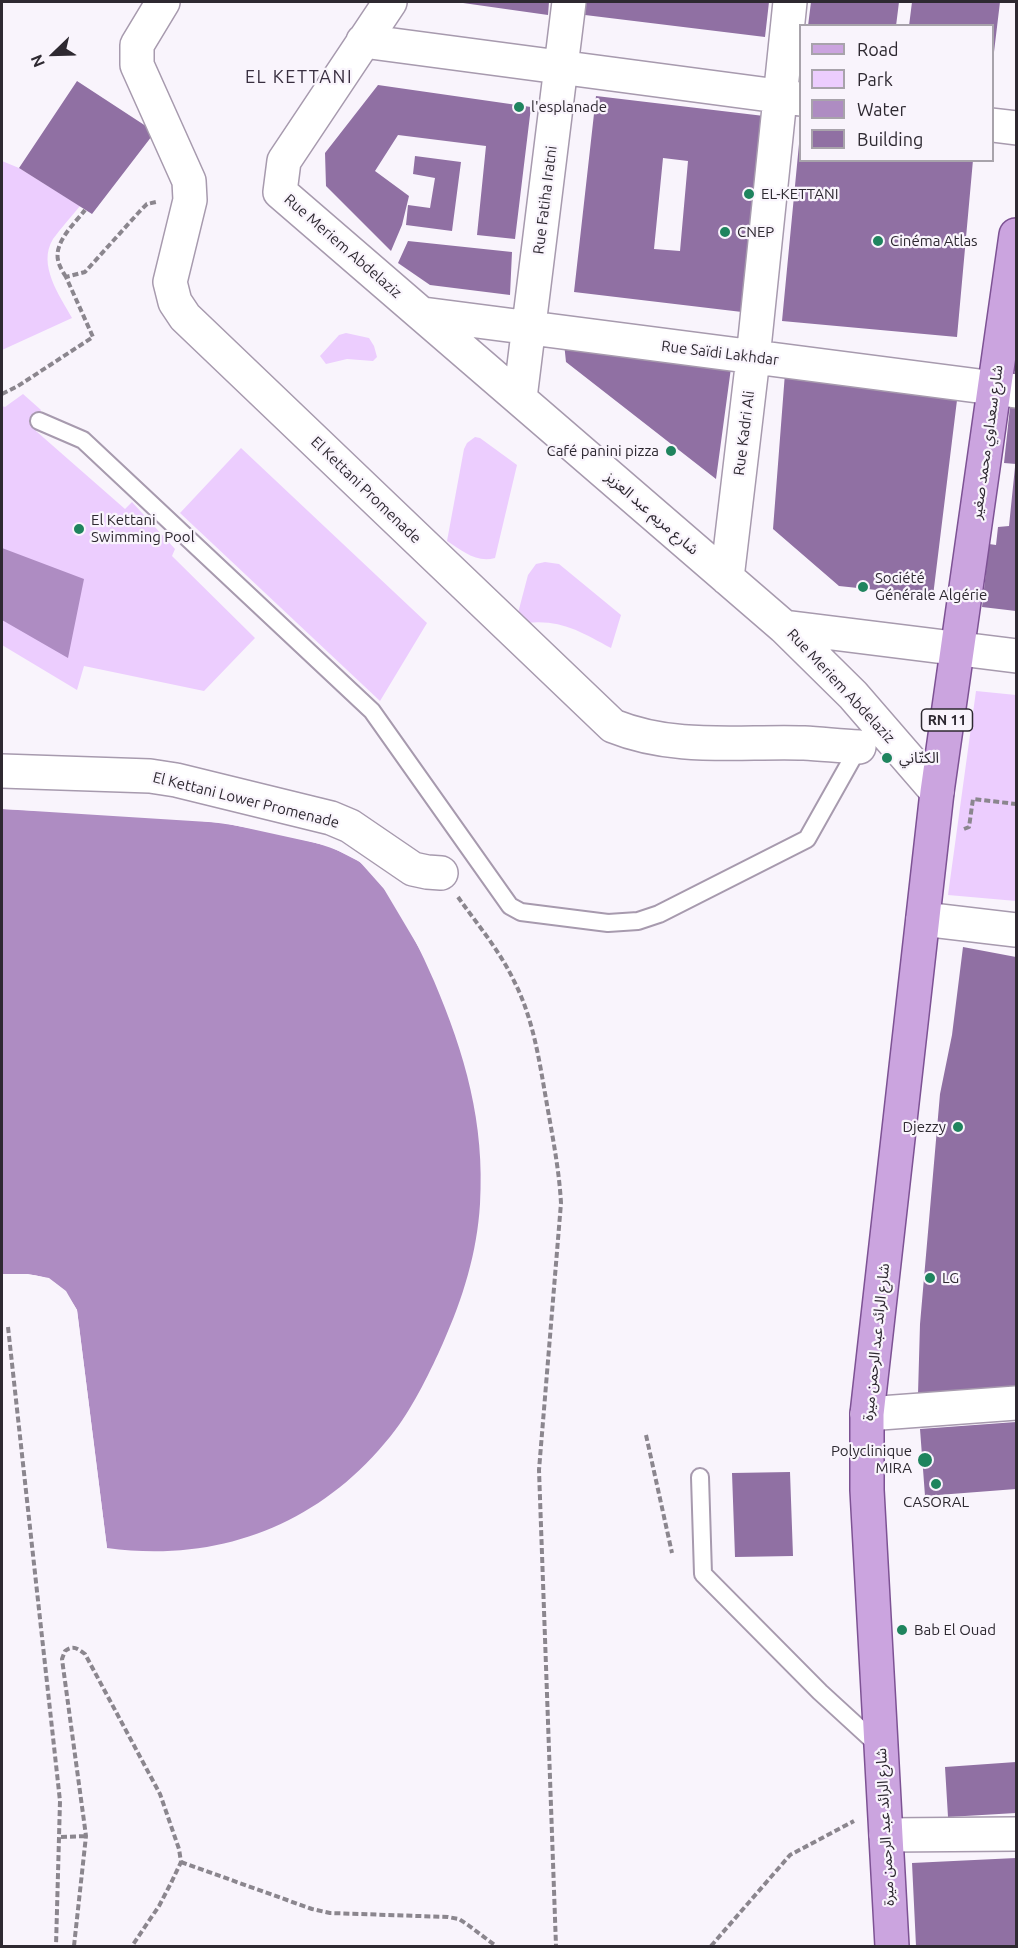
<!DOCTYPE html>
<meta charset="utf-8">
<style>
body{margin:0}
#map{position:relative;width:1018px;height:1948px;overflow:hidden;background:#f9f4fc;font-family:Ubuntu,sans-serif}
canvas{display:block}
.frame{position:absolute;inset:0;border:3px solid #2e2931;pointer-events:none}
.legend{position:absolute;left:799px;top:24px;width:195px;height:138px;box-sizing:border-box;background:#f9f4fc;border:2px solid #a8a3ab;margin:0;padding:8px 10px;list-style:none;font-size:18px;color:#2e2931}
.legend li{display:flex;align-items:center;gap:12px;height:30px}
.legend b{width:30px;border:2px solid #a8a3ab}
.north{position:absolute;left:24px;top:24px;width:60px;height:60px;-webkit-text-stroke:4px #f9f4fc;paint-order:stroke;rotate:247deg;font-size:16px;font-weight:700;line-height:24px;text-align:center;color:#2e2931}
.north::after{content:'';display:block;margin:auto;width:21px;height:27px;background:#2e2931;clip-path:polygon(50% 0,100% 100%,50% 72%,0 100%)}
</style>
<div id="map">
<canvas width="1018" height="1948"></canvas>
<div class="frame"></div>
<ul class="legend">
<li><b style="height:8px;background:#cba4df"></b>Road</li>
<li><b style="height:16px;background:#eccdfe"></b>Park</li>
<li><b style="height:16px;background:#ae8cc2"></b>Water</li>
<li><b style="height:16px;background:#9070a3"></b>Building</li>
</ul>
<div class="north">N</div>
</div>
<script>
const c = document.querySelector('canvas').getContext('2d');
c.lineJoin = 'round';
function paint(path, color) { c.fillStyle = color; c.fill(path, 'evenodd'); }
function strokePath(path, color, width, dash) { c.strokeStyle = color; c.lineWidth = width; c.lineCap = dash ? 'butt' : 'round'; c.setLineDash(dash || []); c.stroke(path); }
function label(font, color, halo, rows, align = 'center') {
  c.font = font + ' Ubuntu,"Noto Sans Arabic",sans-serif'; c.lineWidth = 4.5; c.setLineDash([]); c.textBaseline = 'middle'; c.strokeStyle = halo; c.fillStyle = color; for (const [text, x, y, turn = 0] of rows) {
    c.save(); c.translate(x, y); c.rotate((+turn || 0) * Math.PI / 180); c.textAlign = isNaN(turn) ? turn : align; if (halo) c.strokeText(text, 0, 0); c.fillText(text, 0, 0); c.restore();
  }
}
paint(new Path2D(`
 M 2,161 L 19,168 L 80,206 C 71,217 61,228 53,239 C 37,265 60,296 72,318 L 2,350 Z
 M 346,333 L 369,338 L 374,346 L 377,357 L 373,361 L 347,359 L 326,364 L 320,356 L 339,335 Z
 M 23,394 L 41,410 L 36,431 L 125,509 L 132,502 L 175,549 L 172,556 L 255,638 L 204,691 L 84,666 L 77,690 L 2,645 L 2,406 L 5,407 Z
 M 475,437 L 480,438 L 517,465 L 495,558 C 476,563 463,551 447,541 L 464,449 L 467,443 Z
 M 241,448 L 427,623 L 380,701 L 180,513 Z
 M 545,562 L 559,564 L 621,615 L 611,648 C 581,632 561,619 526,623 L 518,613 L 528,575 L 536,564 Z
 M 976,691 L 1016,695 L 1016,901 L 948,895 Z`), '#eccdfe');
paint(new Path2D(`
 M 2,548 L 84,579 L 68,658 L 2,620 Z
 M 2,809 C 95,814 191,813 283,835 C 309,841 333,846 357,860 C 387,880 420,948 434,981 C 465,1054 485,1123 480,1204 C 477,1253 463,1298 443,1343 C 432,1368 413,1407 396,1429 C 326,1522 222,1564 107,1548 L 77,1310 C 55,1273 41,1274 2,1274 Z`), '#ae8cc2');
paint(new Path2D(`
 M 2,806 L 225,820 L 330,843 L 362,860 L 386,887 L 424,951 L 422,953 L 384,889 L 360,862 L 329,846 L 224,823 L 2,809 Z
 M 2,1274 L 28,1274 L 49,1278 L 66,1291 L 77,1310 L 107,1548 L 104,1549 L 74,1311 L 63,1293 L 48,1281 L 28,1277 L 2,1277 Z`), '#f9f4fc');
paint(new Path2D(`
 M 456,2 L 549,2 L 548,15 Z
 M 586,2 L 769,2 L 765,37 L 585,15 Z
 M 811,2 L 899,2 L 896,26 L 808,26 Z
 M 912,2 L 1000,2 L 994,52 L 992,26 L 909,26 Z
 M 77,81 L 155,132 L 92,214 L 19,168 Z
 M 378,85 L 531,107 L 515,239 L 477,235 L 486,146 L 398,135 L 375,171 L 409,196 L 402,225 L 391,251 L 326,186 L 325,153 Z
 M 596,96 L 764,116 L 742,312 L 574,292 ZM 663,158 L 688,161 L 680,251 L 654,249 Z
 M 799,144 L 800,144 L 800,160 L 973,160 L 957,337 L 782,321 Z
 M 415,156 L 461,162 L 452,231 L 406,225 L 408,205 L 430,208 L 435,178 L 413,174 Z
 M 408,241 L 512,252 L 510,295 L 430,285 L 398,263 Z
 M 564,343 L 731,368 L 716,479 L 566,362 Z
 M 785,373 L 958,392 L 933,596 L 839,586 L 773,529 Z
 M 1011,398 L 1016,399 L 1016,464 L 1004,463 Z
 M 1015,467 L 1016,467 L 1016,611 L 982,607 L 989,544 L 996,545 L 998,527 L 1009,526 Z
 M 963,947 L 1016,957 L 1016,1387 L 918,1394 L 920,1324 L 940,1094 L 952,1035 Z
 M 1016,1422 L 1016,1489 L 925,1496 L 920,1429 Z
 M 790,1472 L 793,1556 L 735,1557 L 732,1473 Z
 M 1016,1762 L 1016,1813 L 948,1817 L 945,1767 Z
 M 1016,1858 L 1016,1946 L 916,1946 L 912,1863 Z`), '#9070a3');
const lane = new Path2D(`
 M 39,421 L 83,440 L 372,711 L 510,906 L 521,912 L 608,923 L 638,921 L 659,914 L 807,839 L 861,743
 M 700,1477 L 703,1574 L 820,1692 L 880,1747`);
const street = new Path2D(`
 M 163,2 L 137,45 L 137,65 L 189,181 L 190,200 L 170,282 L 175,302 L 185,317 L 613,726 C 675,751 739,741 804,743 C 822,744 840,746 859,747
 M 390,2 L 284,161 L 280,192 L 784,627 L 853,695 L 937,792
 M 363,41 L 800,99
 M 992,125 L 1016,128
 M 423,314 L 1016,391
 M 520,398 L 569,2
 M 727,578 L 753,358 L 790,2
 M 784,627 L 1016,656
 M 2,771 L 150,776 L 176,780 L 331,818 L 350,826 L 413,869 L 427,872 L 441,873
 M 923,919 L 1016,930
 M 867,1414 L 1016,1403
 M 886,1835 L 1016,1834`);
const primary = new Path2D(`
 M 892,1946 L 867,1490 L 867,1414 L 937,792 L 1016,235`);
strokePath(lane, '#a79aae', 20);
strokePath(street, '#a79aae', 36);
strokePath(primary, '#7d5294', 36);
strokePath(new Path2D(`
 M 66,277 C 63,272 59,266 58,260 C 54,242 75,223 85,210
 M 2,394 L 18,386 L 93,337 L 66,277 L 85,272 L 140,211 L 147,204 L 156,202
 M 964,829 L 969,827 L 973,799 L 1016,804
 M 458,897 C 477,924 500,951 514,981 C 533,1018 539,1059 546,1099 C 552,1134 559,1168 561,1203 L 539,1470 L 556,1946
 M 8,1327 L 60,1801 L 56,1946
 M 646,1435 L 672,1553
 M 61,1837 L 86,1836
 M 181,1862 L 312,1909 L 330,1913 L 448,1917 L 459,1919 L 468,1925 L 496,1946
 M 74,1946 L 86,1836 L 62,1659 L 65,1651 C 73,1645 77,1648 85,1654 L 160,1794 L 179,1849 L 181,1862 L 172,1881 L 159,1906 L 132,1946
 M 711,1946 L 790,1855 L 854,1821`), '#8b868e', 4, [6, 3]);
strokePath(lane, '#fff', 16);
strokePath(street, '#fff', 33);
strokePath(primary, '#cba4df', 33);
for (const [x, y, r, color] of [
 [519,107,6,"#1f845e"],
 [749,194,6,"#1f845e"],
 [725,232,6,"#1f845e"],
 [878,241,6,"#1f845e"],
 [671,451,6,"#1f845e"],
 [79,529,6,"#1f845e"],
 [863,587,6,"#1f845e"],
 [887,758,6,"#1f845e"],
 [958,1127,6,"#1f845e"],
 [930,1278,6,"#1f845e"],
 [925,1460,8,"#1f845e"],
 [936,1484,6,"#1f845e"],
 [902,1630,6,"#1f845e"]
]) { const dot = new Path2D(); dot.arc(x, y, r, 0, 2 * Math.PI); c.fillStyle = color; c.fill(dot); strokePath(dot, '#f9f4fc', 2); }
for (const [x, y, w] of [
 [947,720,51]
]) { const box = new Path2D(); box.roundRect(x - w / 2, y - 11, w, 22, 4.5); c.fillStyle = '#f9f4fc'; c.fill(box); strokePath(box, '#2e2931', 1.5); }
label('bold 14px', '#2e2931', null, [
 ["RN 11",947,720]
]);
label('15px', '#2e2931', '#f9f4fc', [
 ["l'esplanade",531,107],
 ["EL-KETTANI",761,194],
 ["CNEP",737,232],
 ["Cinéma Atlas",890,241],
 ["Café panini pizza",659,451,"right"],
 ["El Kettani",91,520],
 ["Swimming Pool",91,537],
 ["Société",875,578],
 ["Générale Algérie",875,595],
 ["الكتّاني",899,758],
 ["Djezzy",946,1127,"right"],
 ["LG",942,1278],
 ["Polyclinique",912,1451,"right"],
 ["MIRA",912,1468,"right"],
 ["CASORAL",936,1502,"center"],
 ["Bab El Ouad",914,1630]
], 'left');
label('15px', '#2e2931', '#f9f4fc', [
 ["Rue Fatiha Iratni",545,200,-83],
 ["Rue Meriem Abdelaziz",343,246,41],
 ["Rue Saïdi Lakhdar",720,353,7],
 ["Rue Kadri Ali",744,433,-83],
 ["شارع سعداوي محمد صغير",987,442,-82],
 ["El Kettani Promenade",366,490,44],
 ["شارع مريم عبد العزيز",652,513,41],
 ["Rue Meriem Abdelaziz",841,686,47],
 ["El Kettani Lower Promenade",246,800,14],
 ["شارع الرائد عبد الرحمن ميرة",876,1342,-84],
 ["شارع الرائد عبد الرحمن ميرة",885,1827,-93]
]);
c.letterSpacing = '1.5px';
label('18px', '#382e3f', '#f9f4fc', [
 ["EL KETTANI",299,77]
]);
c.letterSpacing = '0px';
</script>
